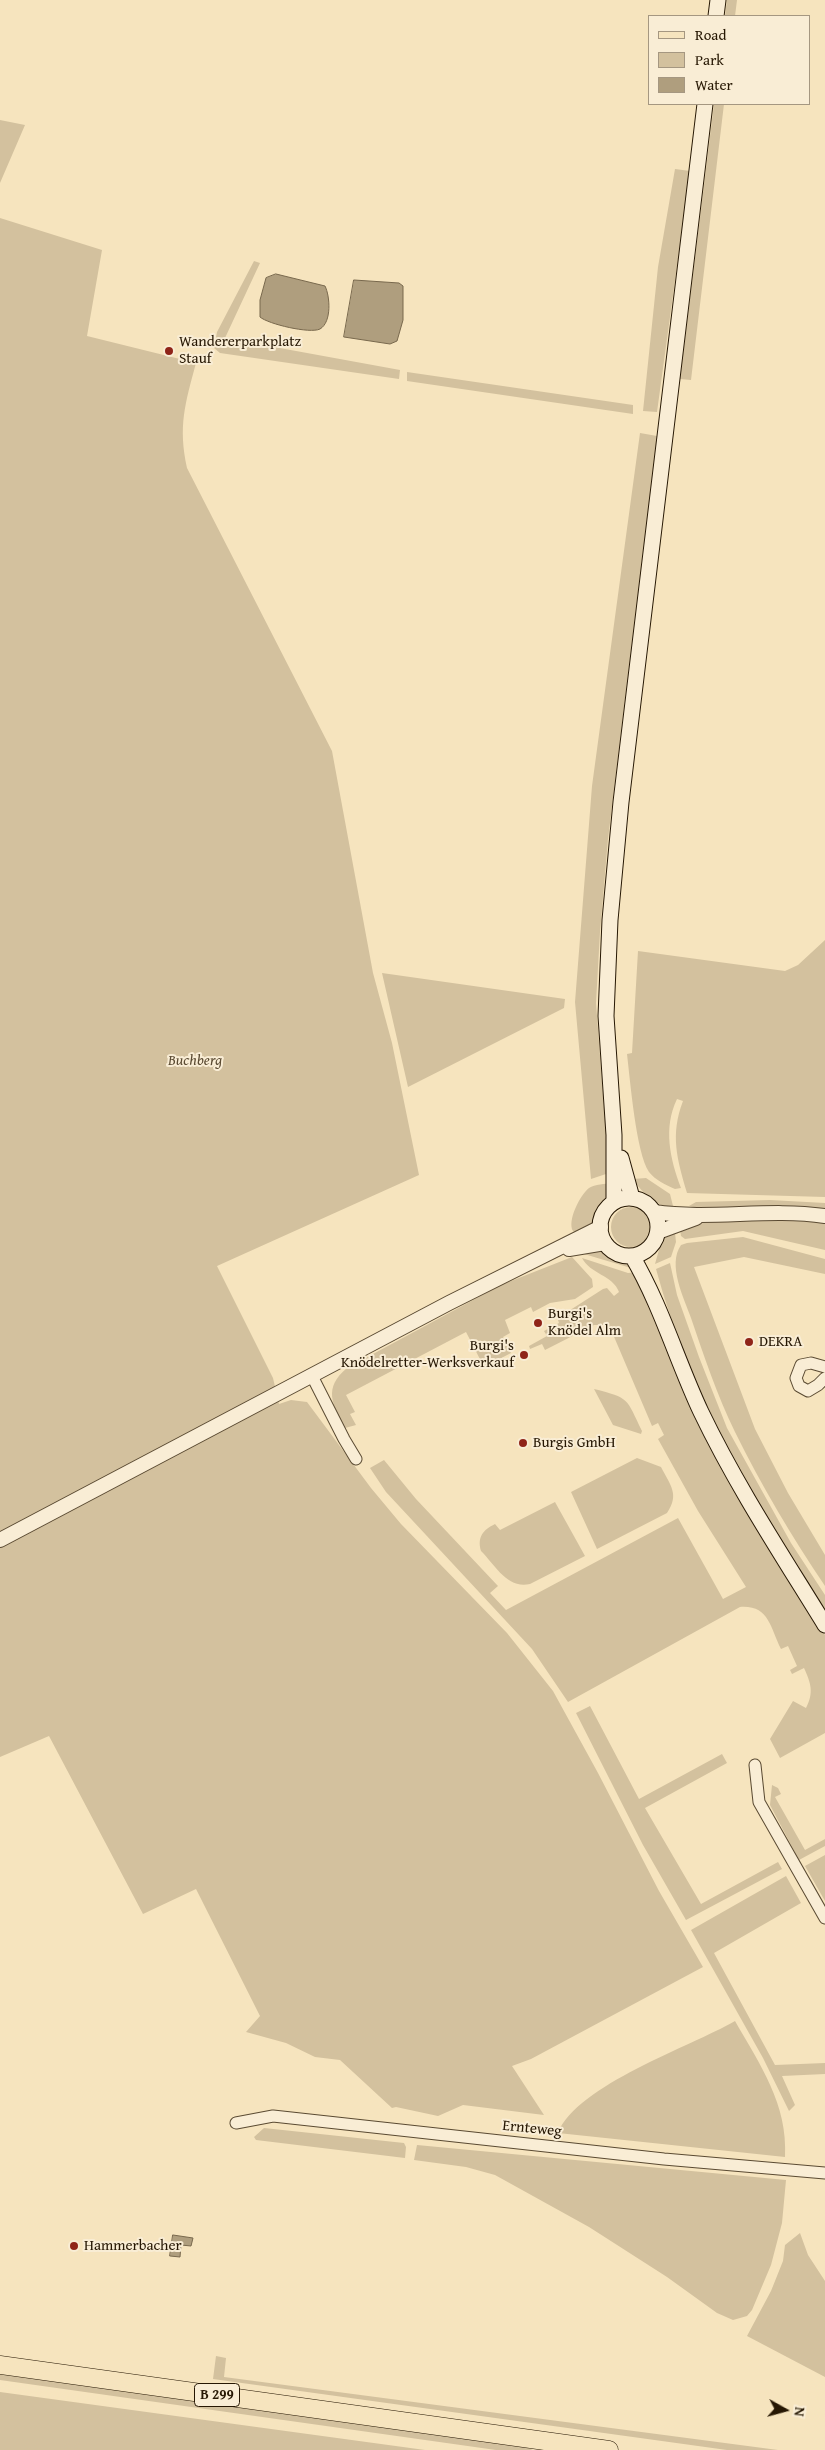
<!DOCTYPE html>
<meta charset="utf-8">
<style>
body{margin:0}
#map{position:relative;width:825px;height:2450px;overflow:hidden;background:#f6e4be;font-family:"Gentium Book Plus",serif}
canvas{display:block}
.legend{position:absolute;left:648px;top:15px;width:162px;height:90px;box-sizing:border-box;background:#f9edd5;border:1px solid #a59781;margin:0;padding:6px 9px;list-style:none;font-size:15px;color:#261703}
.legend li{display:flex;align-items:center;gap:10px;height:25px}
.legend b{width:25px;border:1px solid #a59781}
.north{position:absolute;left:760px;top:2385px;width:50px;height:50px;-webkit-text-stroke:4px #f9edd5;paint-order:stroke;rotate:97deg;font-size:14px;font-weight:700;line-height:20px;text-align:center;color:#261703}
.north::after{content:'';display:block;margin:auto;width:18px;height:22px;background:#261703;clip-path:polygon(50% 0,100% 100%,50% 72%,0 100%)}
</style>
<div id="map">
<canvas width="825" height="2450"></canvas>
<ul class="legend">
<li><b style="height:6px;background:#f6e4be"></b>Road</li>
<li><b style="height:14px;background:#d3c19e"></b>Park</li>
<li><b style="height:14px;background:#af9e7e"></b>Water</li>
</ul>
<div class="north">N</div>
</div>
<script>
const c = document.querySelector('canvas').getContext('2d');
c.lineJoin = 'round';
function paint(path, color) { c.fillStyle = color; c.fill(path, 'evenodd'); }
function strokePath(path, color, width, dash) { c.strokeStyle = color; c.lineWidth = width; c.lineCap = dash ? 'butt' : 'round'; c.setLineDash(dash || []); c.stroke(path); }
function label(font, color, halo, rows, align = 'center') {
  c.font = font + ' "Gentium Book Plus",serif'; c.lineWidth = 4; c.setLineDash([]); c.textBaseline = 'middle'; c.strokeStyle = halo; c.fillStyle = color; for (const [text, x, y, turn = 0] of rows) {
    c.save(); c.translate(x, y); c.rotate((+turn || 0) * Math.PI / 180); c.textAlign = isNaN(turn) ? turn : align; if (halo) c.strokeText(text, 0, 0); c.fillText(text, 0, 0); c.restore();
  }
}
paint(new Path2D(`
 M 727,0 L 737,0 L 735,16 L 725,16 Z
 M 714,104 L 724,104 L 691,380 L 680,379 Z
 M 0,120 L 25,125 L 0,183 Z
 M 675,169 L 690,171 L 657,412 L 643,411 L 658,267 Z
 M 0,218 L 102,250 L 87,336 L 196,363 C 185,404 178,426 187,468 L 332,751 L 373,973 L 392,1043 L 419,1175 L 217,1266 L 273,1378 L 279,1404 L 291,1400 L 307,1402 L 371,1488 L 401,1524 L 507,1633 L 553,1691 L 598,1773 L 659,1891 L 703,1967 L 531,2059 L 512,2066 L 544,2115 L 463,2105 L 438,2116 L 396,2107 L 392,2108 L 340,2060 L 315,2057 L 286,2043 L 246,2032 L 260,2016 L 196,1889 L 143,1914 L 49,1736 L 0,1757 Z
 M 254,261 L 260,263 L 225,338 L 400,370 L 399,379 L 220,353 L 214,348 L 217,332 Z
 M 407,372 L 633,405 L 633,414 L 407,381 Z
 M 640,433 L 657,436 L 608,839 L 600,932 L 596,1003 L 609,1173 L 591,1179 L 575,1002 L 592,786 Z
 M 825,940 L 825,1197 L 687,1193 C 677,1159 670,1135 683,1101 L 677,1099 C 663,1128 670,1159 681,1188 L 675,1189 C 666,1185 655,1180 649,1172 C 636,1153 630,1079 627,1054 L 632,1053 L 638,951 L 785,971 L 798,965 Z
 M 382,973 L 565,999 L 564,1008 L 408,1087 Z
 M 646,1178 L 670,1194 L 674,1210 C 658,1206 642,1194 633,1179 Z
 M 612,1183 L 610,1198 L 602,1205 L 597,1220 L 578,1234 L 573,1231 C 567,1221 580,1195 589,1188 C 595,1184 605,1184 612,1183 Z
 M 770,1200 L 825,1203 L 825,1211 L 698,1208 L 689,1206 L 696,1202 Z
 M611 1227a20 20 0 1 1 40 0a20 20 0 1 1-40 0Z
 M 743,1218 L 825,1222 L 825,1250 L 743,1231 L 685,1239 L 681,1236 L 680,1229 L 700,1223 Z
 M 675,1233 L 676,1242 L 671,1257 L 655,1264 L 662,1239 L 665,1236 Z
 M 743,1237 L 825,1259 L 825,1274 L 744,1257 L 694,1267 L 755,1429 L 788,1493 L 825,1555 L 825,1586 C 792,1537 761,1485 735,1432 C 717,1395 704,1356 691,1318 C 684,1298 667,1265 681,1245 L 687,1243 Z
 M 604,1249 L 615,1257 L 628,1261 L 631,1268 L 584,1254 Z
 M 572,1257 L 592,1279 L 593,1287 L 575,1299 L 550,1303 L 533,1312 L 531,1307 L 505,1320 L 510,1333 L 503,1337 L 511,1353 L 484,1367 L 466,1332 L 346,1395 L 355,1412 L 350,1414 L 356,1425 L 345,1428 C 332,1404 323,1388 347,1368 L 501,1285 Z
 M 582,1258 L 628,1273 L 638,1272 L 674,1368 L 702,1430 L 773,1553 L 825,1635 L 825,1733 L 780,1758 L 770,1739 L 793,1701 L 806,1708 C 814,1693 811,1683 804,1668 L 792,1674 L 790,1670 L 797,1666 L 788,1646 L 781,1649 C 770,1627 769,1605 740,1607 L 568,1702 L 532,1649 L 386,1492 L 370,1468 L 384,1460 L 416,1499 L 498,1586 L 490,1593 L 506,1610 L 678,1518 L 723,1599 L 746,1587 L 698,1511 L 658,1439 L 664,1435 L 658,1423 L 652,1426 L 612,1332 L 607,1325 L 594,1325 L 545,1350 L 542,1344 L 530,1349 L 529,1346 L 547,1336 L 544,1331 L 559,1323 L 558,1320 L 565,1317 L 564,1314 L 603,1289 L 607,1288 L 614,1296 L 619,1292 C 613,1275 590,1274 582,1258 Z
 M 670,1263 L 677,1295 L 699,1357 L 727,1428 L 791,1543 L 825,1595 L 825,1614 C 757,1503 690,1396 656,1269 Z
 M 594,1389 C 630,1398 626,1398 642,1431 L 641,1434 L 613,1425 Z
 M 637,1458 L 661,1467 C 670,1485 680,1494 667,1513 L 597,1549 L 571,1492 Z
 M 555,1502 L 585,1556 L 530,1584 C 507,1589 496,1566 481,1551 C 477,1537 483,1530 495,1524 L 500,1530 Z
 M 590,1706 L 639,1799 L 722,1754 L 727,1763 L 645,1808 L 701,1904 L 778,1862 L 782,1869 L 686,1920 L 643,1845 L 576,1713 Z
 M 772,1785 L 778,1788 L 781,1794 L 775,1797 L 805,1850 L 825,1839 L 825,1846 L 799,1860 L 770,1805 Z
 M 825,1855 L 825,1901 L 805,1866 Z
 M 786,1876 L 801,1903 L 714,1953 L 775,2065 L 825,2063 L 825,2074 L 782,2076 L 795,2105 L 789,2111 L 763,2058 L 691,1930 Z
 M 735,2021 C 760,2065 788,2104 785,2157 L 558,2133 C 577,2085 690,2047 735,2021 Z
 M 264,2128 L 404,2143 L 406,2147 L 405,2158 L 256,2140 L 254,2137 Z
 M 417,2145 L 786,2180 L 782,2223 L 771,2265 L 752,2310 L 747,2316 L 733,2320 L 717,2313 L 667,2277 L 589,2227 L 495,2175 L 466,2167 L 414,2160 Z
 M 800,2233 L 808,2255 L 825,2281 L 825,2377 L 747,2336 L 771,2291 L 783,2261 L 785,2245 Z
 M 216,2356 L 226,2358 L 224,2377 L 778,2450 L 727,2450 L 213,2379 Z
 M 0,2372 L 524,2447 L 533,2450 L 496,2450 L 0,2380 Z
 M 0,2392 L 425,2450 L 0,2450 Z`), '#d3c19e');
const water = new Path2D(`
 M 276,274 L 325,286 C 330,296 332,322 320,329 C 310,334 268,324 260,317 L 260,300 L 266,278 Z
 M 354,280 L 399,283 L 403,286 L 403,320 L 397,341 L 390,344 L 344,337 Z
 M 173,2235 L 193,2238 L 191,2246 L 181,2245 L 180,2257 L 170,2256 Z`);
paint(water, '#af9e7e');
strokePath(water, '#78684d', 1);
const minor = new Path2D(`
 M 825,1367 L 811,1363 L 801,1365 L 796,1378 L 799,1386 L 808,1391 L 818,1385 L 825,1378
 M 312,1376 L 344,1439 L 356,1459
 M 755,1765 L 759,1802 L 825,1918
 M 236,2123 L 273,2116 L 664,2159 L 825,2173`);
const tertiary = new Path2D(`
 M 654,1212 C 711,1220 768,1208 825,1216
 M 658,1232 L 696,1218
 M 569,1249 L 605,1243
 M 0,1540 L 449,1303 L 601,1227`);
const secondary = new Path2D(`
 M 716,16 L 718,0
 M 621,1158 L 632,1198
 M600 1227a29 29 0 1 1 58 0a29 29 0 1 1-58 0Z
 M 614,1202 L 614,1135 L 606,1016 L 610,920 L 621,802 L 705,104
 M 632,1256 C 661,1305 677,1361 701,1412 C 737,1487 782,1555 825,1625`);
const primary = new Path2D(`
 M 0,2365 L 609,2450`);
strokePath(minor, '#5a4a32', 13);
strokePath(tertiary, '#5a4a32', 16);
strokePath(secondary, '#261703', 17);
strokePath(primary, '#261703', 19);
strokePath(minor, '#f9edd5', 11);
strokePath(tertiary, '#f9edd5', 14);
strokePath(secondary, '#f9edd5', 15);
strokePath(primary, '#f6e4be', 18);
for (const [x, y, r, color] of [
 [169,351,5,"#8f2418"],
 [538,1323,5,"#8f2418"],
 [749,1342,5,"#8f2418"],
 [524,1355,5,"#8f2418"],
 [523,1443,5,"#8f2418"],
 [74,2246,5,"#8f2418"]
]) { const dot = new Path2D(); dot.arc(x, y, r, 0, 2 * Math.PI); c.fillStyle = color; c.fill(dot); strokePath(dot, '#f9edd5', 2); }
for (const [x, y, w] of [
 [217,2395,45]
]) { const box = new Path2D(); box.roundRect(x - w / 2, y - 11.5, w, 23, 4); c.fillStyle = '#f9edd5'; c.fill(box); strokePath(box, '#261703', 1); }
label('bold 14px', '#261703', null, [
 ["B 299",217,2395]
]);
label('15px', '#261703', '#f9edd5', [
 ["Wandererparkplatz",179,342],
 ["Stauf",179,359],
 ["Burgi's",548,1314],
 ["Knödel Alm",548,1331],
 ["DEKRA",759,1342],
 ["Burgi's",514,1346,"right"],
 ["Knödelretter-Werksverkauf",514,1363,"right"],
 ["Burgis GmbH",533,1443],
 ["Hammerbacher",84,2246]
], 'left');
label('italic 15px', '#5a4a32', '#f9edd5', [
 ["Buchberg",195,1061]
]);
label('15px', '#261703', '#f9edd5', [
 ["Ernteweg",532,2129,6]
]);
</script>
